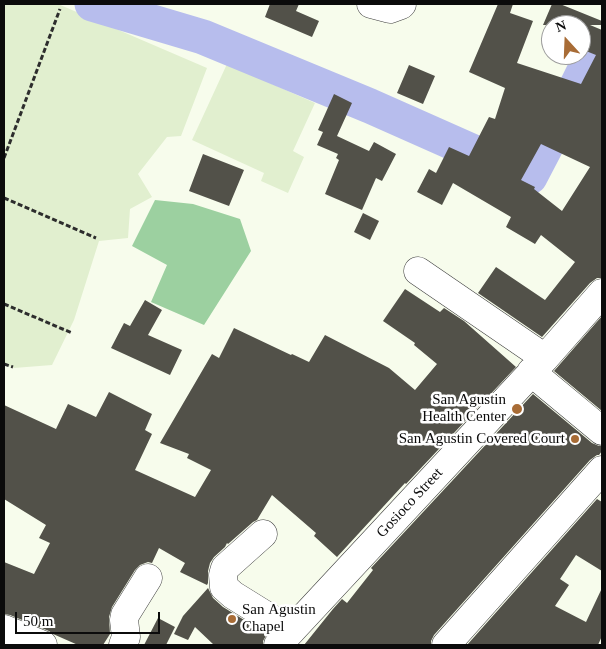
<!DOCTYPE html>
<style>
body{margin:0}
#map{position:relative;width:606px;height:649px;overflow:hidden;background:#f7fcec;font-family:"Times New Roman",serif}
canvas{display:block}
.frame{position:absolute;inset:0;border:5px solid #0b0b0b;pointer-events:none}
.north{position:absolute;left:541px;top:15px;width:50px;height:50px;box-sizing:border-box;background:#fff;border:1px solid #9d9d9d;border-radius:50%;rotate:340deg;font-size:14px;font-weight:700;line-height:20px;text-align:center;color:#0b0b0b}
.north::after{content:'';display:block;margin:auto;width:18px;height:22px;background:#a86c36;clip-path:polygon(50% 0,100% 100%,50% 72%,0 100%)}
.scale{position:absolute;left:15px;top:612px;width:145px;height:22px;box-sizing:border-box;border:2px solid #0b0b0b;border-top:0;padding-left:6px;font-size:15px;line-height:18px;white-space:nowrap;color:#0b0b0b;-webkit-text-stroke:4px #fff;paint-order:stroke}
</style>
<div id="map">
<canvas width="606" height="649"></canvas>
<div class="frame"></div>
<div class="north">N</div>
<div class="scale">50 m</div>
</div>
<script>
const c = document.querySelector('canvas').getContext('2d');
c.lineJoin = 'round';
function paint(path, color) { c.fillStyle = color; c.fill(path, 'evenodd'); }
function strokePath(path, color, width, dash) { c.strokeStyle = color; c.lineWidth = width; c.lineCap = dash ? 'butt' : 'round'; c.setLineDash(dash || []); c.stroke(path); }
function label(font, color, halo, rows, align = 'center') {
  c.font = font + ' "Times New Roman",serif'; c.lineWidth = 5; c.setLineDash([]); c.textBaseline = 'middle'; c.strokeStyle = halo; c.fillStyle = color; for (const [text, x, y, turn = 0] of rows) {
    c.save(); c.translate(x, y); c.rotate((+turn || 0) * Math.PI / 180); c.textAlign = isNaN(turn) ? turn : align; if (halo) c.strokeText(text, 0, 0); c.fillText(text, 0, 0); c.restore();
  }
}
paint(new Path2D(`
 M 4,4 L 58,4 L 207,68 L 181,136 L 167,137 L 138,174 L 152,197 L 130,209 L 128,238 L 99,241 L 74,320 L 52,365 L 14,368 L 4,364 Z
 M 227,64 L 315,103 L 293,151 L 304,157 L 288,193 L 261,181 L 264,173 L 192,140 Z`), '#e1efcf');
paint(new Path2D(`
 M 155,200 L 193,204 L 240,219 L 251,251 L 204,325 L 151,302 L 167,265 L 132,246 Z`), '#9cd0a0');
strokePath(new Path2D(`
 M 92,4 L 203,37 L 370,106 L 530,177 L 565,110 L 588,63 L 602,52`), '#b7bded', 35);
paint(new Path2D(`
 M 270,4 L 299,4 L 296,11 L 319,21 L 312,37 L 265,17 Z
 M 498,4 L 513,4 L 510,13 L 533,21 L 517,63 L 581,84 L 596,55 L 581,49 L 581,25 L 543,25 L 552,4 L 560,4 L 602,21 L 602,25 L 590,25 L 602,30 L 602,278 L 597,278 L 590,283 L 542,337 L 478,293 L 496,267 L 545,300 L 575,262 L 541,235 L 535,244 L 506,227 L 511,217 L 453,183 L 442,205 L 417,192 L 429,169 L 436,173 L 449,147 L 469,156 L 489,117 L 495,119 L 505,88 L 469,72 ZM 541,144 L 590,167 L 562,211 L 534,189 L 535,187 L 521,180 Z
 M 409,65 L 435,76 L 423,104 L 397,93 Z
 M 334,94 L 352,103 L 337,136 L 369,151 L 374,142 L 396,154 L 382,181 L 376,178 L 362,210 L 325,194 L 339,160 L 336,158 L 338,154 L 317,145 L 323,132 L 318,130 Z
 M 203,154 L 244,170 L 229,206 L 189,191 Z
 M 363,213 L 379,221 L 370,240 L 354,232 Z
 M 405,289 L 440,312 L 444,308 L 464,321 L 516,367 L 406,484 L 405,483 L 337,557 L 314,536 L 316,533 L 272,495 L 257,520 L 253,522 L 228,544 L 227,543 L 225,547 L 214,557 L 210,563 L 208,571 L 208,583 L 207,585 L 180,572 L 185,563 L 159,548 L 152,563 L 148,562 L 140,565 L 135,570 L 112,607 L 109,617 L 110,634 L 103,645 L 78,645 L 53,634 L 49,631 L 10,615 L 4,614 L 4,562 L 34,574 L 50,543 L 39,538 L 46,525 L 4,499 L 4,405 L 56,429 L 68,404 L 96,417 L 109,392 L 152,414 L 145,430 L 152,434 L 135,470 L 195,497 L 211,470 L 187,458 L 189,454 L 160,443 L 212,354 L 219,358 L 234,328 L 291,355 L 292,354 L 309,362 L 325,335 L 389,368 L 415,390 L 437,364 L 414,345 L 415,343 L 383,321 Z
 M 145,300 L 162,310 L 148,335 L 182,350 L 170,375 L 111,348 L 124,323 L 130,326 Z
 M 602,316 L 602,411 L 554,371 Z
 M 533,394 L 592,443 L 599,446 L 602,446 L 602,451 L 599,455 L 597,455 L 590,460 L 434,635 L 431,641 L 431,645 L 304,645 L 333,609 L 342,599 L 347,603 L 373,570 L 371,568 Z
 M 597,499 L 602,502 L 602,571 L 576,555 L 560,579 L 569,585 L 555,606 L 586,622 L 602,588 L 602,636 L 598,645 L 467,645 Z
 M 208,588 L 213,598 L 223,607 L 267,634 L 263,641 L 263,645 L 214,645 L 195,627 L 188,640 L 174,634 L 183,616 Z
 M 158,618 L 175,627 L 166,645 L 144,645 Z`), '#525149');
const minor = new Path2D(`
 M 371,4 L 390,9 L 401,5 L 402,4
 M 418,271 L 545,358
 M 531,372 L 602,431
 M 263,534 L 225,568 L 223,575 L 224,587 L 233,595 L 291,631
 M 4,629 L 43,645
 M 123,645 L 126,637 L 124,620 L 125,615 L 148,578
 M 278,645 L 545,358 L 602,293
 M 446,645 L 602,470`);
strokePath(minor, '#3e3e3e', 29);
strokePath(new Path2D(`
 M 4,158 L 60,9
 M 4,198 L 96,238
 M 4,304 L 72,333
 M 4,364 L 13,367`), '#2d2d2d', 3, [5, 2.5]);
strokePath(minor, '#fff', 28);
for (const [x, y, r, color] of [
 [517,409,6,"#a86c36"],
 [575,439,5,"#a86c36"],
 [232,619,5,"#a86c36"]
]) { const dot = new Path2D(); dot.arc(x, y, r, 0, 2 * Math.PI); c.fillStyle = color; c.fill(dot); strokePath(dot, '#fff', 2); }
label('15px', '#0b0b0b', '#fff', [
 ["San Agustin",506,400],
 ["Health Center",506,417],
 ["San Agustin Covered Court",565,439],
 ["San Agustin",242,610,"left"],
 ["Chapel",242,627,"left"]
], 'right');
label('15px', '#0b0b0b', '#fff', [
 ["Gosioco Street",410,503,-47]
]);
</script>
